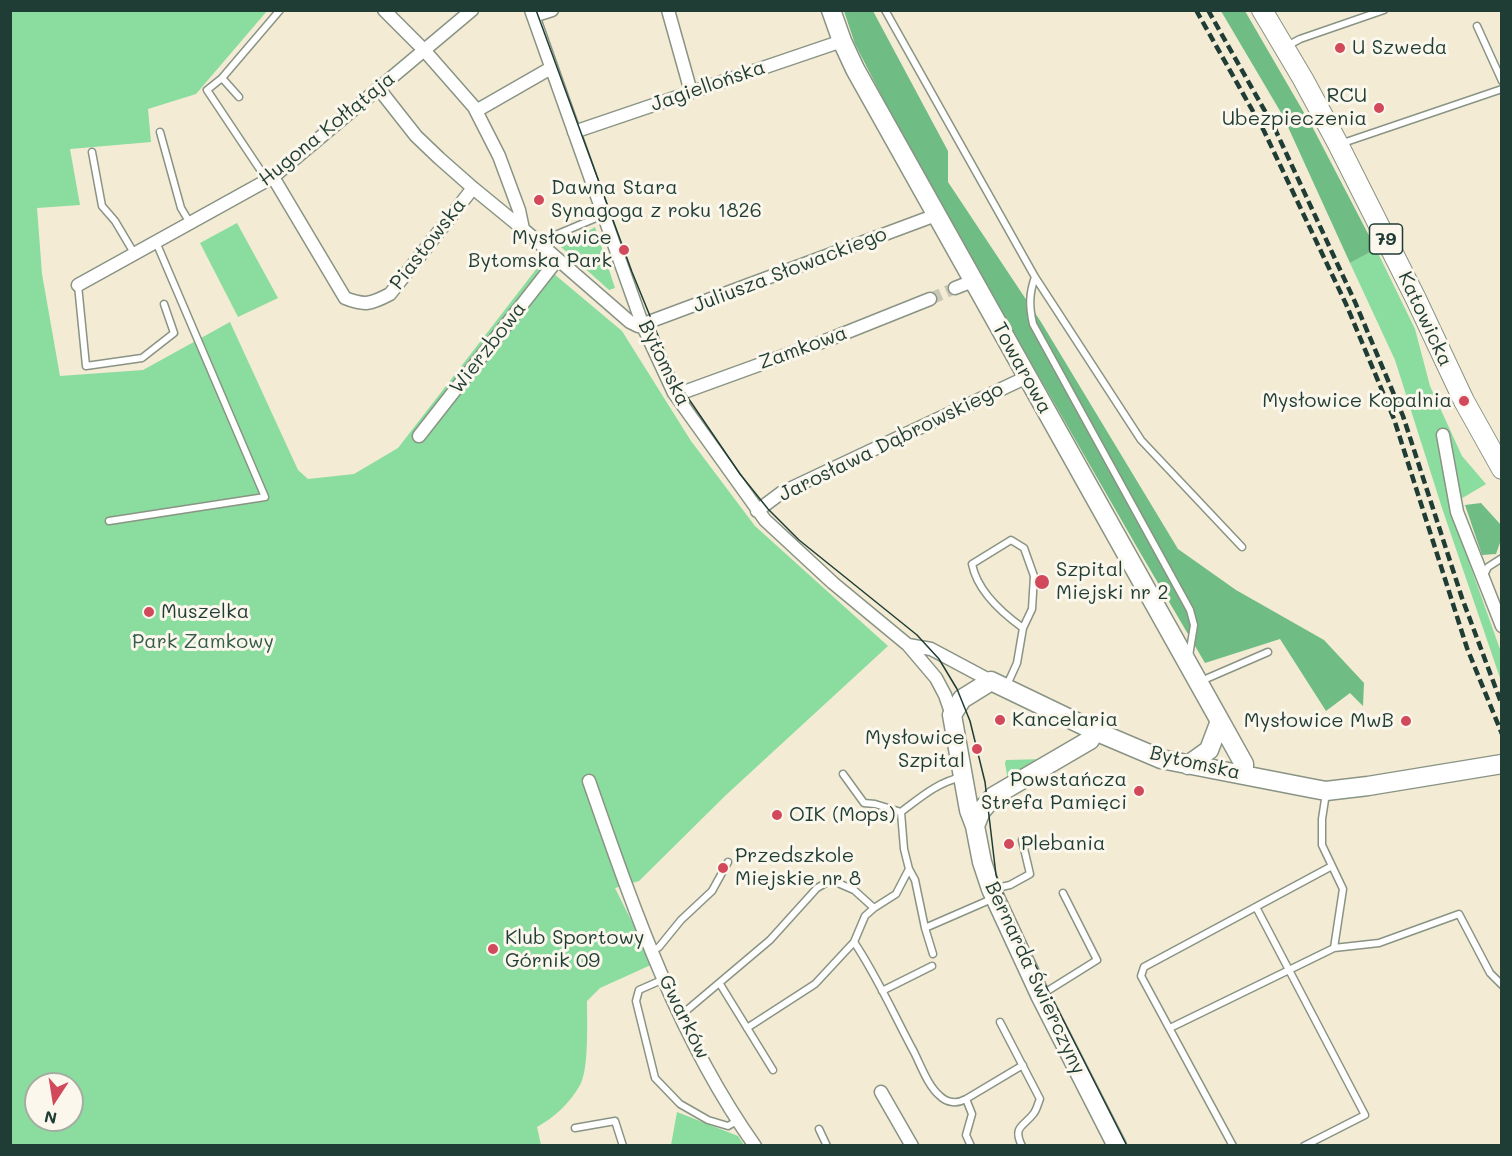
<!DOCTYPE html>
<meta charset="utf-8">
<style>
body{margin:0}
#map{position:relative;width:1512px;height:1156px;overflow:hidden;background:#f3ebd4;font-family:Mali,sans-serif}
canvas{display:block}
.frame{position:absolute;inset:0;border:12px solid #1f3d34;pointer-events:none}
.north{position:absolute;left:24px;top:1072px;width:60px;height:60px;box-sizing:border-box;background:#fbf7ec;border:2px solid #a3ada2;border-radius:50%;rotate:192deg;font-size:16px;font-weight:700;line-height:24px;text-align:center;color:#1f3d34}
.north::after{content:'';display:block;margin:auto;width:21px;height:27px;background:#d1495b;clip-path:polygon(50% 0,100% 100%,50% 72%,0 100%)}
</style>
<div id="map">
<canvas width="1512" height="1156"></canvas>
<div class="frame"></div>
<div class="north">N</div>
</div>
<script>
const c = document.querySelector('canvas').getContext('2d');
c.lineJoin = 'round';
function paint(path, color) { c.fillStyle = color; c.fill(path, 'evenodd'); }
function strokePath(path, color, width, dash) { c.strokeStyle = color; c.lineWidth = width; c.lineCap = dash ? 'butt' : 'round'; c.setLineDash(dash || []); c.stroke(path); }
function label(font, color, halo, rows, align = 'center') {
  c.font = font + ' Mali,sans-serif'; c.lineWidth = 6; c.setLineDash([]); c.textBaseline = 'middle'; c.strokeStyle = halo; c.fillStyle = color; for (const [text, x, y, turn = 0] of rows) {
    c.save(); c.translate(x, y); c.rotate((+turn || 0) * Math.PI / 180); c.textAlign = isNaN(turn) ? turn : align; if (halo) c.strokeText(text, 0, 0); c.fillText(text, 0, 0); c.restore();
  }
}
paint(new Path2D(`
 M 10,11 L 267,11 L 196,94 L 148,109 L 151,142 L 70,149 L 80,205 L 37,208 L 42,274 L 60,376 L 143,370 L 230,322 L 298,470 L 308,479 L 354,474 L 398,448 L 541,263 L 622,331 L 691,441 L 755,526 L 888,646 L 726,795 L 639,881 L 615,888 L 653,964 L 600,988 L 587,1001 C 587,1020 589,1070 580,1085 C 570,1103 555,1117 537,1127 L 541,1145 L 11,1145 ZM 36,1084 L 72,1084 L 72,1120 L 36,1120 Z
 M 237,223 L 278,298 L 238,317 L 200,243 Z
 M 595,227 L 615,288 L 609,290 L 561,247 Z
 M 1376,249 L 1415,329 L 1430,386 L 1462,456 L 1486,484 L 1449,506 L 1501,652 L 1501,681 L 1442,508 L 1395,360 L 1350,263 Z
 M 1045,759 L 1008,781 L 1005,763 L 1006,760 Z
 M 677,1112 L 738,1136 L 744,1145 L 671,1145 Z`), '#8add9e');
paint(new Path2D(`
 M 844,11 L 873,11 L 948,151 L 948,182 L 1041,322 L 1178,549 L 1236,590 L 1324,640 L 1364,683 L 1363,706 L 1350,693 L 1326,711 L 1280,639 L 1205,663 L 1138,549 L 913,157 L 855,44 Z
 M 1221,11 L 1245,11 L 1314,130 L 1376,249 L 1350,263 L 1283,116 Z
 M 1481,503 L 1501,525 L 1501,540 L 1496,554 L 1482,555 L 1465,505 Z`), '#6fbc85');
strokePath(new Path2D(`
 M 930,299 L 955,288`), '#c9c8b4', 12, [12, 6]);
const lane = new Path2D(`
 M 885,10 L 1035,277 L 1141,440 L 1242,547
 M 1477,26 L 1502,81
 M 1287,46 L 1300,39 L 1384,10
 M 222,78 L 280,10
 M 239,97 L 222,78 L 207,90 L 267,180
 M 160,132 L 181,208 L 190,223
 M 1340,144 L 1502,89
 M 92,152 L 102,206 L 115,221 L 134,253
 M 539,242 L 603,215
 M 1035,277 C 1029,294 1029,306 1033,324 L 1190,610 L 1194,625 L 1189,656
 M 78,285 L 86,366 L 142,358 L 174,333 L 164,304
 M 109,521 L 265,497 L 156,242
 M 1483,577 L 1488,567 L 1502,558
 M 1201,681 L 1268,652
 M 1007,685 L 1017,663 L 1023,628 L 1032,609 L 1034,576 L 1024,548 L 1011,540 L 972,564 C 977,590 1002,613 1023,628
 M 843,774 L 864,803 L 875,804 L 901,812
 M 1326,793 L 1322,819 L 1322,845 L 1343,889 L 1334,948
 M 909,869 L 915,880 L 925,928 L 933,954
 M 992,889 L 1010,885 L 1030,874 L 1022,840
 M 925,928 L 994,898
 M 854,942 C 877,976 894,1015 914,1052 C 921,1066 928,1086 940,1096 C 947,1103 957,1104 966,1099
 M 653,951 L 659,947 L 681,920 L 712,891 L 728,862
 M 664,979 L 639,990 L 636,1001 L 655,1078 L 680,1104 L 708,1120 L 728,1126 L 737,1121
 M 720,984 L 773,1070
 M 882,991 L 932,966
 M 1042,996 L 1049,990 L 1097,960 L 1063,893
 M 680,1016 L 770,940 L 817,888 L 831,880 L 854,890 L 874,908 L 896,894 L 909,869 L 904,849 L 901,812 C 921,797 938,782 962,777
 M 1000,1022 L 1040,1099 C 1038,1103 1037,1109 1034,1113 C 1024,1127 1012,1126 1022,1146
 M 747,1028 L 815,984 L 854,942 L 865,916 L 874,908
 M 1170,1028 L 1289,970 L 1256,907
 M 575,1128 L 615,1121 L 623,1146
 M 819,1129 L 827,1146
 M 971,1146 L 966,1135 L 972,1114 L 966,1099 L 1023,1065
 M 1233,1146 L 1141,976 L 1144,967 L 1332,866
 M 1304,1146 L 1365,1115 L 1289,970 L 1334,948 L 1379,943 L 1459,914 L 1490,973 L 1502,985`);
const street = new Path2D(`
 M 384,10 L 424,50 L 474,107 L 499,156 L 519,210 L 523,229
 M 531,10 L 643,326 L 674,393 L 765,520 L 833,583 L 908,645 L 936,678 L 945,695 L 952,715
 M 668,10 L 691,92
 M 533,16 L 552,10
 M 379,89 L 416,136 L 439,158 L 473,188 L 523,229 L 630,322 L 638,326 L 936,215
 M 476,111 L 551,68
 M 574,132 L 842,41
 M 273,177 L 345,298 C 365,306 371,304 390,294 L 473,188
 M 78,285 L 273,177 L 472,10
 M 955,288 L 973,281
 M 674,393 L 684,392 L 830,339 L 930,299
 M 1443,435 L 1457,512 L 1502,626
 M 419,436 L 557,260
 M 757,511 L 781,493 L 1027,377
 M 908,645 L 931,649 L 991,681
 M 589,781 C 633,907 677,1036 755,1146
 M 881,1092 L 912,1146`);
const secondary = new Path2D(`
 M 831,10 L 842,41 L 855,69 L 1220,721 L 1244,764 L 1244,775
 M 1188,765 L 1209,750 L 1220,721
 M 975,826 L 981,811 L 994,796 L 1090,740 L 1095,731
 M 1117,1146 L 1041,997 L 991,889 L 982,862 L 975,826 L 969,810 L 952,715 L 962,699 L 991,681 L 1095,731 L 1161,759 L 1310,788 L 1326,791 L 1368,786 L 1502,764`);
const primary = new Path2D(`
 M 1262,10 L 1303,79 L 1338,144 L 1416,299 L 1464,401 L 1502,469`);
strokePath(lane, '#899484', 9);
strokePath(street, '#899484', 15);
strokePath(secondary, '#899484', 21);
strokePath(primary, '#899484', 22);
strokePath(lane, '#fff', 6);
strokePath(street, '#fff', 12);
strokePath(secondary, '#fff', 18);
strokePath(primary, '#fff', 20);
strokePath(new Path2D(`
 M 536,10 L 632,272 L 670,365 L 684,392 L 740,474 L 768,509 L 799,540 L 917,635 L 939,659 L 957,689 L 970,721 L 985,782 L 996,875 L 1011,917 L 1127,1146`), '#1f3d34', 1.5);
strokePath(new Path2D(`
 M 1196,10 L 1264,131 L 1346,304 L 1394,419 L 1467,648 L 1502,734
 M 1208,10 L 1275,129 L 1355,302 L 1403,416 L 1462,598 L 1502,705`), '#1f3d34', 4.5, [9, 4.5]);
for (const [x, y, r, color] of [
 [1340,48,6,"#d1495b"],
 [1379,108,6,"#d1495b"],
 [539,200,6,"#d1495b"],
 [624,250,6,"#d1495b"],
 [1464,401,6,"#d1495b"],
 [1042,582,8,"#d1495b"],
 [149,612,6,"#d1495b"],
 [1000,720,6,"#d1495b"],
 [1406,721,6,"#d1495b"],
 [977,749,6,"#d1495b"],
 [1139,791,6,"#d1495b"],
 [777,815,6,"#d1495b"],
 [1009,844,6,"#d1495b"],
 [723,868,6,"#d1495b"],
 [493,949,6,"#d1495b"]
]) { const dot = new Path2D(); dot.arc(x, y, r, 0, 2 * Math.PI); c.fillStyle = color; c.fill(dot); strokePath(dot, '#fbf7ec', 2); }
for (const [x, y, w] of [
 [1386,239,33]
]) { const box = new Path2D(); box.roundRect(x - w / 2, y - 15, w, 30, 4.5); c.fillStyle = '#fbf7ec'; c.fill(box); strokePath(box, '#1f3d34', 1.5); }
label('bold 18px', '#1f3d34', null, [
 ["79",1386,239]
]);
label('20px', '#1f3d34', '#fbf7ec', [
 ["U Szweda",1352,48],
 ["RCU",1367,96,"right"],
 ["Ubezpieczenia",1367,119,"right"],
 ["Dawna Stara",551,188],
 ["Synagoga z roku 1826",551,211],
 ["Mysłowice",612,238,"right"],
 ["Bytomska Park",612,261,"right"],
 ["Mysłowice Kopalnia",1452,401,"right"],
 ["Szpital",1056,570],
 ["Miejski nr 2",1056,593],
 ["Muszelka",161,612],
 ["Kancelaria",1012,720],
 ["Mysłowice MwB",1394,721,"right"],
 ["Mysłowice",965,738,"right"],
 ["Szpital",965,761,"right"],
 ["Powstańcza",1127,780,"right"],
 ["Strefa Pamięci",1127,803,"right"],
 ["OIK (Mops)",789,815],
 ["Plebania",1021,844],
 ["Przedszkole",735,856],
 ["Miejskie nr 8",735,879],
 ["Klub Sportowy",505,938],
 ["Górnik 09",505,961]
], 'left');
label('20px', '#1f3d34', '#fbf7ec', [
 ["Jagiellońska",708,86,-19],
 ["Hugona Kołłątaja",327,129,-39],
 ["Piastowska",428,244,-52],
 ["Juliusza Słowackiego",790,270,-21],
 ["Katowicka",1425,319,65],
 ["Wierzbowa",488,348,-52],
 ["Zamkowa",803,348,-20],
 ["Bytomska",664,363,64],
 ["Towarowa",1022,368,61],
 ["Jarosława Dąbrowskiego",891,442,-26],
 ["Bytomska",1195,763,13],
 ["Bernarda Świerczyny",1035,978,65],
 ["Gwarków",684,1017,64]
]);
label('20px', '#345d49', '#fbf7ec', [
 ["Park Zamkowy",203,642]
]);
</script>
